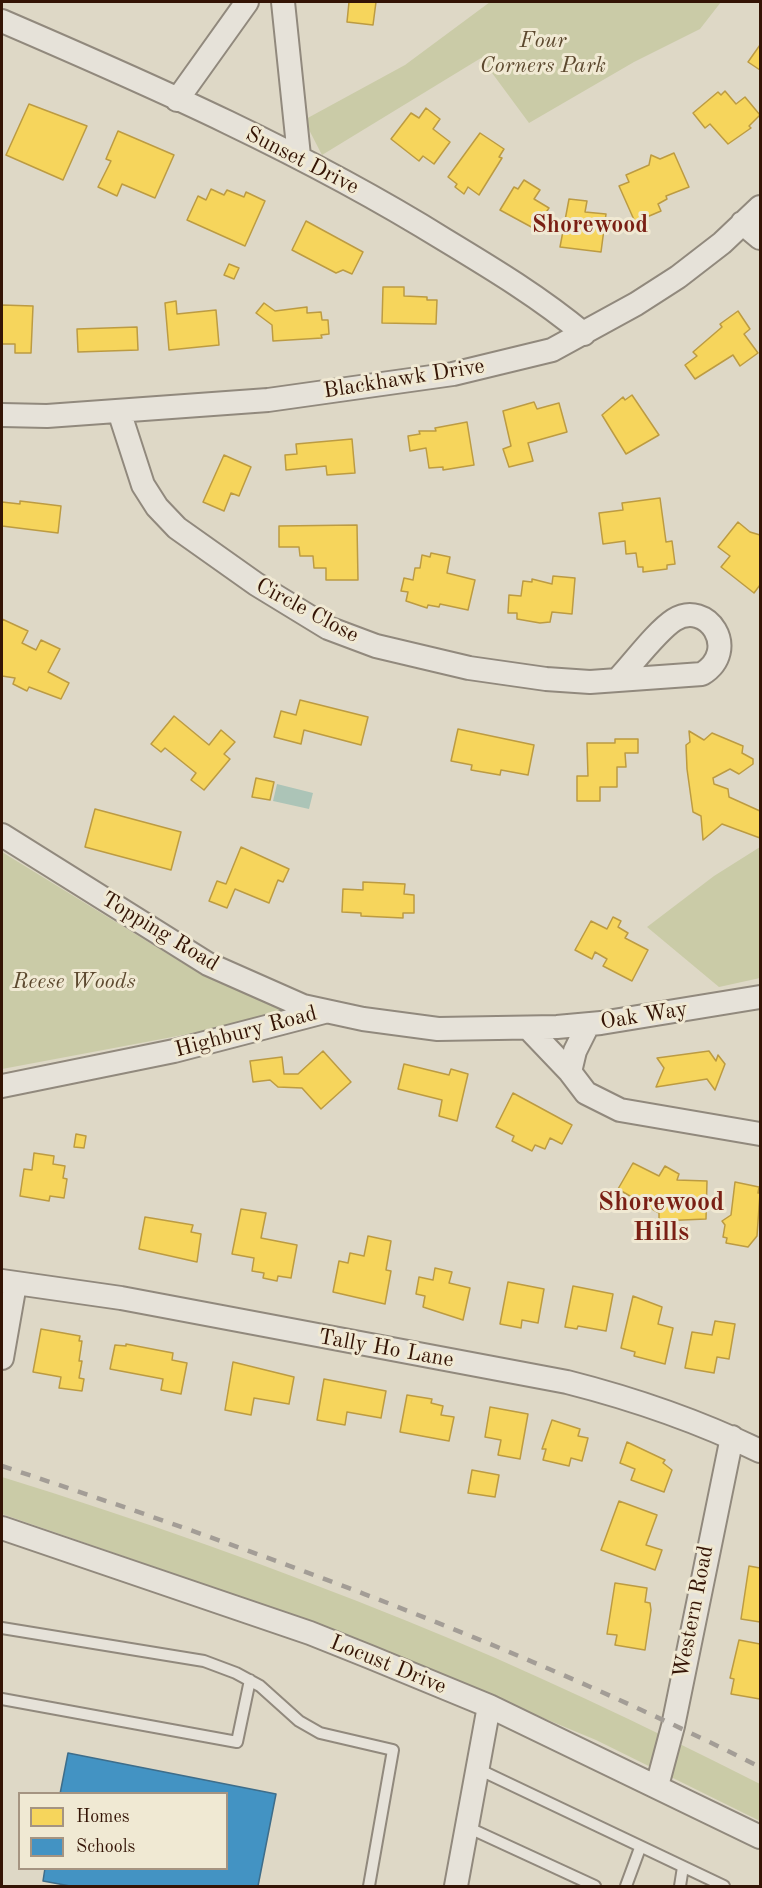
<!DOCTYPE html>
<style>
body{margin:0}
#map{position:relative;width:762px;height:1888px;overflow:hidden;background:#ded8c6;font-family:"Old Standard TT",serif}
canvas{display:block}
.frame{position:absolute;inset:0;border:3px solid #341405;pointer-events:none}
.legend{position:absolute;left:18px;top:1792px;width:210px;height:78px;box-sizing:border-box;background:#f0e9d3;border:2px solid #a59481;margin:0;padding:8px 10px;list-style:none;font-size:18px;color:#341405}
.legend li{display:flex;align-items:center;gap:12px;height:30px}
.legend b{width:30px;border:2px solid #a59481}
</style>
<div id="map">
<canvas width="762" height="1888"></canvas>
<div class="frame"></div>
<ul class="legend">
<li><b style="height:16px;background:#f6d55c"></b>Homes</li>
<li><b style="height:16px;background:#4393c3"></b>Schools</li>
</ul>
</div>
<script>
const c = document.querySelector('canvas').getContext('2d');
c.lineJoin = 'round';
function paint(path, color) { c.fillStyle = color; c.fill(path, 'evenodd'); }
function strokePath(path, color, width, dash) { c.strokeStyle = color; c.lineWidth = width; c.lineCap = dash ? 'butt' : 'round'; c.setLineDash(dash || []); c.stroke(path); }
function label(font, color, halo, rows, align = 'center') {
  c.font = font + ' "Old Standard TT",serif'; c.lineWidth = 6; c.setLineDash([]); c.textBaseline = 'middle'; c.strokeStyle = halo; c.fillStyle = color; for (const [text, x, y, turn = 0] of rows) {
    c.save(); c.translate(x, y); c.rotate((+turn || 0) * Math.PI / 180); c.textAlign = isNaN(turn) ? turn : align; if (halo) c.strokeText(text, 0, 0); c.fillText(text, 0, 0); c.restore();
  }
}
paint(new Path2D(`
 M 490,2 L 721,2 L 700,29 L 634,62 L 529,123 L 481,58 L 322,155 L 304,120 L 405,65 Z
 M 760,847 L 760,978 L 719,987 L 647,927 L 714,876 Z
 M 2,852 L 202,975 L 295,1014 L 2,1069 Z
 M 2,1477 C 138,1519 274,1567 407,1621 C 527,1669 645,1726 760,1784 L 760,1821 L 596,1740 L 305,1619 L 2,1514 Z`), '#cacba7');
paint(new Path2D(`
 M 277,784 L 313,793 L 309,809 L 273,801 Z`), '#acc4b7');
const homes = new Path2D(`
 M 349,2 L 376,2 L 373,25 L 347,22 Z
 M 760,45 L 760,70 L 748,62 Z
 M 725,91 L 736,104 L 745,97 L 760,115 L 749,126 L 751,128 L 728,144 L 710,124 L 705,128 L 693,113 L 718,92 L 721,95 Z
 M 29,104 L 87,126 L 63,180 L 6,155 Z
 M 426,108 L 440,119 L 433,129 L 450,142 L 434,164 L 423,156 L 419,161 L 391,139 L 411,113 L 419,118 Z
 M 118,131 L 174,155 L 155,198 L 122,184 L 117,196 L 98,187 L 111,161 L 106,159 Z
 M 480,133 L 504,149 L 499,157 L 502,158 L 479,195 L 468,187 L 464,194 L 455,187 L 457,184 L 448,177 Z
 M 674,153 L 689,187 L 666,196 L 667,199 L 658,204 L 661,211 L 635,222 L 619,186 L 629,182 L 626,175 L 649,165 L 651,155 L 660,159 Z
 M 524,180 L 540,190 L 534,199 L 549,208 L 535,229 L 500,210 L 514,187 L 518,189 Z
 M 211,189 L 224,195 L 227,190 L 244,197 L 246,192 L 265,201 L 245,246 L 187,220 L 198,196 L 206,200 Z
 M 569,199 L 587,201 L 585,212 L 606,214 L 601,252 L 560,247 Z
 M 306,221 L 363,252 L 352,274 L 343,270 L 336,273 L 292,250 Z
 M 229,264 L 239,268 L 234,279 L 224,275 Z
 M 383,287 L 404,287 L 404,296 L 427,297 L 427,300 L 437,300 L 436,324 L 382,323 Z
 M 176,301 L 177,314 L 216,310 L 219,345 L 169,350 L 165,303 Z
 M 264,303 L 275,311 L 307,307 L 307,313 L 321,312 L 322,320 L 328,320 L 329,334 L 321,335 L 322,338 L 273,341 L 272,325 L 256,313 Z
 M 2,305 L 33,306 L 31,353 L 15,353 L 15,344 L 2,344 Z
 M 738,311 L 750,329 L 744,334 L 758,353 L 740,366 L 733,355 L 695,379 L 685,365 L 697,356 L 693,352 L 722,327 L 720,324 Z
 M 137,327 L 138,350 L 78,352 L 77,329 Z
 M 632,395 L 659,435 L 626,454 L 602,415 L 623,397 L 625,400 Z
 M 534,402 L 537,409 L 559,403 L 567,432 L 528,443 L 533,461 L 509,467 L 503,449 L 511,446 L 503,411 Z
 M 467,422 L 474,465 L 443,470 L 443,467 L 429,468 L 426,448 L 410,451 L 408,436 L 420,434 L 419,431 L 436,431 L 435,428 Z
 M 352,439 L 355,473 L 327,475 L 326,466 L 286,470 L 285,455 L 297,454 L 296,444 Z
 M 224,455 L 251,467 L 239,496 L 231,493 L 224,511 L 203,502 Z
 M 660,498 L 666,542 L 672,541 L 675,564 L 667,565 L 667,569 L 643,572 L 643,567 L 638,567 L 636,553 L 626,554 L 625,541 L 603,544 L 599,513 L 623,510 L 622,503 Z
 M 20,501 L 61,506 L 58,533 L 2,526 L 2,502 L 20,504 Z
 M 738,522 L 750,532 L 760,535 L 760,585 L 754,593 L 721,567 L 730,556 L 718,547 Z
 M 357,525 L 358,580 L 326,580 L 326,568 L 314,568 L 313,556 L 300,556 L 299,547 L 279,547 L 279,526 Z
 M 431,553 L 450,557 L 447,573 L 475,580 L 468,610 L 440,604 L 439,607 L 428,605 L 427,608 L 406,601 L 408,592 L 401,591 L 404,578 L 413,580 L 415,568 L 420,568 L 422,555 L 430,557 Z
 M 553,576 L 575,578 L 572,614 L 552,612 L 550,622 L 540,623 L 517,619 L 517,613 L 508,613 L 509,595 L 521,596 L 523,581 L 532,582 L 532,579 L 552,584 Z
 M 2,619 L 28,631 L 22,643 L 36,650 L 41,640 L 60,649 L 48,672 L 69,683 L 61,699 L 29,687 L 27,691 L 13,684 L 15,678 L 2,676 Z
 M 300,700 L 368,717 L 361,745 L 304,730 L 301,744 L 274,737 L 281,711 L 296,715 Z
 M 174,716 L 209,745 L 221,730 L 235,742 L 224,754 L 230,759 L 204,790 L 191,780 L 196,773 L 165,748 L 161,752 L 151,744 Z
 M 458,729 L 534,745 L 528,775 L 501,770 L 500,775 L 471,770 L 472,765 L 451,761 Z
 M 689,731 L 704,740 L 712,733 L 743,746 L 742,753 L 753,759 L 753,764 L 739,774 L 730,769 L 713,778 L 714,784 L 728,789 L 729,797 L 760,811 L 760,838 L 722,824 L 703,840 L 701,816 L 693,812 L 687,769 L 686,745 L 690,742 Z
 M 615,739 L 638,739 L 638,753 L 625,753 L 626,767 L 617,767 L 617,787 L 600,787 L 600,801 L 577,801 L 577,776 L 588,776 L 587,743 L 615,743 Z
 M 256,778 L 274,782 L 270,800 L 252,797 Z
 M 95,809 L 181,832 L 171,870 L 85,847 Z
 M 241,847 L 289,869 L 283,882 L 278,880 L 269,903 L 235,889 L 227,908 L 209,901 L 217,881 L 226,884 Z
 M 363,882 L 405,884 L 404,894 L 414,895 L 414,913 L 403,913 L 403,918 L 361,916 L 361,913 L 342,912 L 343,889 L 363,890 Z
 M 613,917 L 621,921 L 618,927 L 628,933 L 625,938 L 648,950 L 632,981 L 603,966 L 607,959 L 595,952 L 592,959 L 575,950 L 591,921 L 607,929 Z
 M 323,1051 L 351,1082 L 321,1109 L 302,1088 L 278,1087 L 270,1080 L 253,1082 L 250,1061 L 282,1057 L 284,1074 L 298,1074 Z
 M 709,1051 L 716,1061 L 718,1055 L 725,1064 L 715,1090 L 707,1079 L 656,1087 L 664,1068 L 657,1058 Z
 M 404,1064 L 449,1075 L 451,1069 L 468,1074 L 457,1121 L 439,1116 L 442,1100 L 398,1089 Z
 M 513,1093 L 572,1125 L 562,1144 L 550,1138 L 545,1149 L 535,1145 L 532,1151 L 512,1141 L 514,1136 L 496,1127 Z
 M 76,1134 L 86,1136 L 84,1148 L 74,1147 Z
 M 34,1153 L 54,1156 L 53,1164 L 65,1166 L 63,1178 L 67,1179 L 64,1198 L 50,1196 L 49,1201 L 20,1196 L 24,1169 L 32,1170 Z
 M 633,1163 L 659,1176 L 665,1166 L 679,1174 L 677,1180 L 707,1181 L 706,1219 L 659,1221 L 659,1213 L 618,1189 Z
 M 735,1182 L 759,1187 L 758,1193 L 760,1193 L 757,1236 L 748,1247 L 726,1243 L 727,1238 L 723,1237 L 725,1225 L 722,1221 L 731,1215 Z
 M 241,1209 L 266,1213 L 261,1238 L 297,1245 L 291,1278 L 278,1276 L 277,1281 L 263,1278 L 264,1273 L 252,1271 L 254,1258 L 232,1254 Z
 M 145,1217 L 193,1225 L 191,1232 L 201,1234 L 197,1262 L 139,1249 Z
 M 368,1236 L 391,1241 L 386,1270 L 391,1271 L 385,1304 L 333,1292 L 339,1261 L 348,1263 L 350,1253 L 364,1256 Z
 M 435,1268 L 452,1272 L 449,1283 L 470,1288 L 463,1320 L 423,1307 L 425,1296 L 416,1294 L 419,1277 L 433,1280 Z
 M 508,1282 L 544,1289 L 538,1323 L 522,1320 L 521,1328 L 500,1324 Z
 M 573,1286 L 613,1294 L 606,1331 L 578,1326 L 577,1329 L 565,1327 Z
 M 633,1296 L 662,1307 L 658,1324 L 673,1328 L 665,1364 L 634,1356 L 635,1352 L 621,1348 Z
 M 715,1321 L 735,1324 L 729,1359 L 717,1357 L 714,1373 L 685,1368 L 692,1332 L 712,1335 Z
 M 41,1329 L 80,1336 L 79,1341 L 82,1341 L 79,1361 L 82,1361 L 79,1378 L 84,1379 L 82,1391 L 59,1388 L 61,1377 L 33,1372 Z
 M 126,1344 L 173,1353 L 172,1360 L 187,1363 L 181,1394 L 161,1390 L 163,1379 L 110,1369 L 115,1345 L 126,1346 Z
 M 233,1362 L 294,1377 L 289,1404 L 254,1398 L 251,1415 L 225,1410 Z
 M 324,1379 L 386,1391 L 381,1418 L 347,1412 L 345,1425 L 317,1420 Z
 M 407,1395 L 432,1399 L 431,1403 L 443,1406 L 441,1415 L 454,1417 L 449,1441 L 400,1432 Z
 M 490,1407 L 528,1414 L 520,1459 L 498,1455 L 501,1440 L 485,1437 Z
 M 552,1420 L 580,1429 L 578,1436 L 588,1438 L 582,1461 L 571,1458 L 569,1466 L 543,1460 L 546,1449 L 542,1449 Z
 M 627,1442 L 665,1460 L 663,1463 L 672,1470 L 664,1492 L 631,1480 L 635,1469 L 620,1463 Z
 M 472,1470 L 499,1475 L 495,1497 L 468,1493 Z
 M 619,1501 L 657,1515 L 646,1545 L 662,1550 L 655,1570 L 601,1550 Z
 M 749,1566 L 760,1568 L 760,1622 L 741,1619 Z
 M 615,1583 L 647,1588 L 645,1602 L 650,1603 L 651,1610 L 645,1650 L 615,1645 L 617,1635 L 607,1634 Z
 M 739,1640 L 760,1644 L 760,1699 L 731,1694 L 734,1679 L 730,1678 Z`);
paint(homes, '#f6d55c');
strokePath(homes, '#bc9b42', 1.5);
const schools = new Path2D(`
 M 68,1753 L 276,1794 L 258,1886 L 70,1886 L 43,1881 L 45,1868 L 226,1868 L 226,1794 L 60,1794 Z`);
paint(schools, '#4393c3');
strokePath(schools, '#3e6d8a', 1.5);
const lane = new Path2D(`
 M 2,1628 L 204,1661 L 236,1673 L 260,1686 L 299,1721 L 320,1733 L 393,1750 L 369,1886
 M 2,1699 L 237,1742 L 250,1680
 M 478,1769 L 724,1886
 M 467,1827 L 595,1886
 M 626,1886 L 640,1848
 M 680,1886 L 683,1867`);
const street = new Path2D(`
 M 283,2 L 299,156
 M 2,21 C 153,86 305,153 445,240 C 493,269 541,298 584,334
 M 177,100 L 247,2
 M 742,223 L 760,238
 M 119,411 L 143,485 L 157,507 L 177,528 L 256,584 L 328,628 L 376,646 L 469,668 L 546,679 L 590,682 L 702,674 C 741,650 707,599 674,620 C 657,631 634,662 619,678
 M 2,415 L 47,416 L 268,400 L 453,374 L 552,350 L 636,304 L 678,277 L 722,243 L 760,207
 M 2,835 L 208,964 L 303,1006 L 363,1019 L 438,1029 L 557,1027 L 601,1023 L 760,997
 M 528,1028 L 570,1072 L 586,1093 L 620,1110 L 760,1134
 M 570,1072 L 575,1051 L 588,1025
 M 2,1086 L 174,1051 L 324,1012
 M 2,1281 L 121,1298 L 567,1382 C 634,1399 698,1421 760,1451
 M 2,1358 L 15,1284
 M 2,1528 L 310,1633 L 370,1657 L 489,1706 L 760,1837
 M 657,1786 L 673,1726 L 732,1437
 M 456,1886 L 489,1706`);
strokePath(lane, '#91897d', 14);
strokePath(street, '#91897d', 26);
strokePath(lane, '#e6e2d9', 10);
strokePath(street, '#e6e2d9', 22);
strokePath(new Path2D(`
 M 2,1466 C 259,1551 518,1645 760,1767`), '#a39d96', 4.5, [10, 10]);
label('italic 22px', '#5c482e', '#f0e9d3', [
 ["Four",543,41],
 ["Corners Park",543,66],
 ["Reese Woods",74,982]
]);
label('22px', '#341405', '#f0e9d3', [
 ["Sunset Drive",302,161,27],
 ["Blackhawk Drive",404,379,-9],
 ["Circle Close",307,611,28],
 ["Topping Road",160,932,31],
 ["Oak Way",644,1016,-9],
 ["Highbury Road",246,1032,-15],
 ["Tally Ho Lane",386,1349,10],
 ["Western Road",694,1612,-79],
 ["Locust Drive",388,1665,22]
]);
label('bold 24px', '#7a1f14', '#f0e9d3', [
 ["Shorewood",590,226]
]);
label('bold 26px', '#7a1f14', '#f0e9d3', [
 ["Shorewood",661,1203],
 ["Hills",661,1233]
]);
</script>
